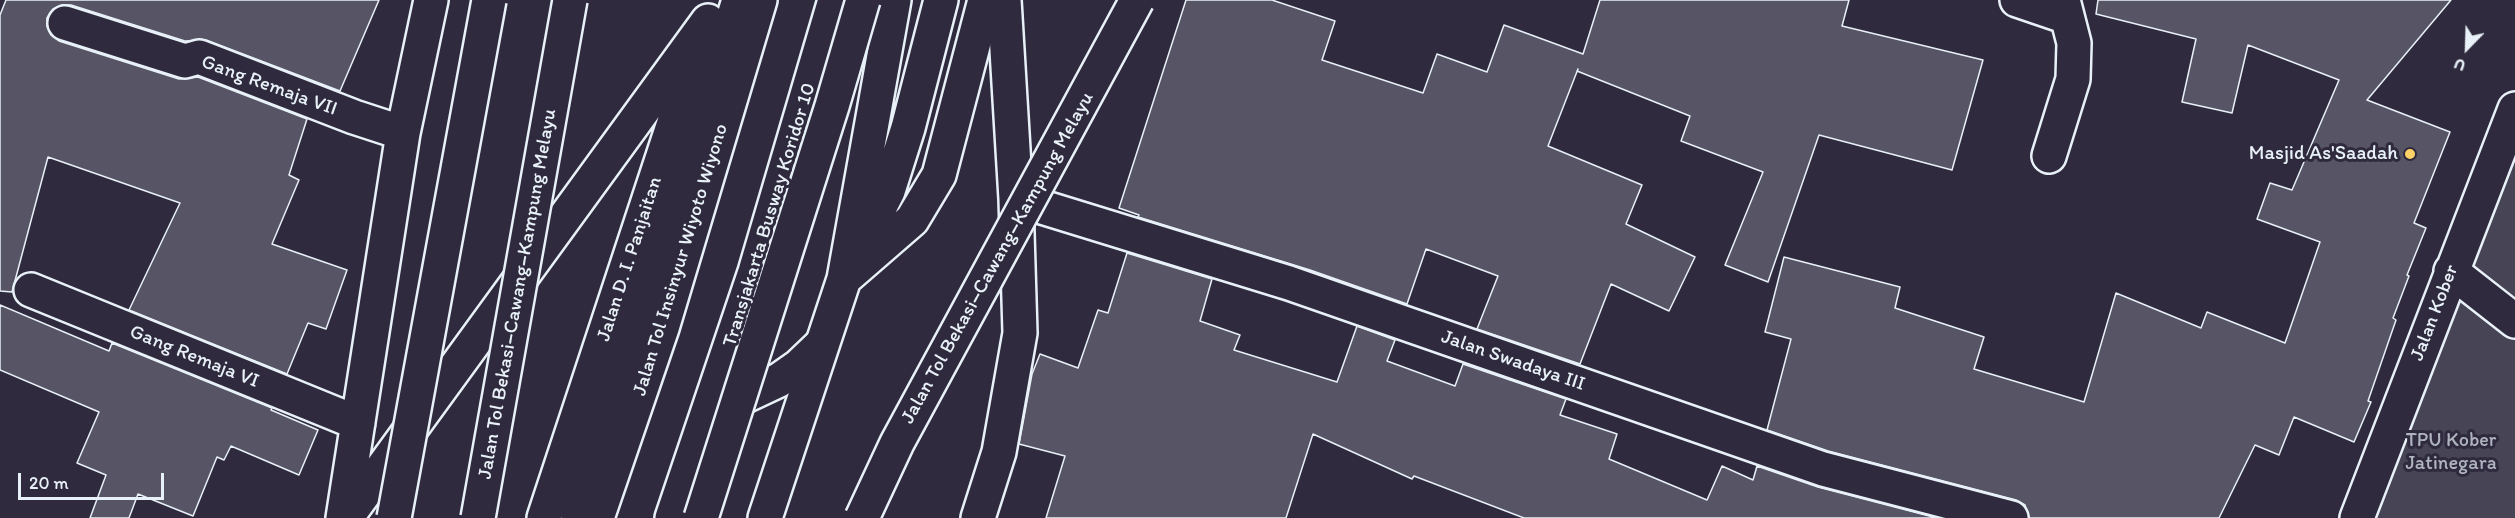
<!DOCTYPE html>
<meta charset="utf-8">
<style>
body{margin:0}
#map{position:relative;width:2515px;height:518px;overflow:hidden;background:#2f2a3d;font-family:Itim,sans-serif}
canvas{display:block}
.north{position:absolute;left:2437px;top:18px;width:60px;height:60px;-webkit-text-stroke:4px #2f2a3d;paint-order:stroke;rotate:203deg;font-size:16px;font-weight:700;line-height:24px;text-align:center;color:#e8f1f8}
.north::after{content:'';display:block;margin:auto;width:21px;height:27px;background:#e8f1f8;clip-path:polygon(50% 0,100% 100%,50% 72%,0 100%)}
.scale{position:absolute;left:18px;top:473px;width:146px;height:27px;box-sizing:border-box;border:3px solid #e8f1f8;border-top:0;padding-left:8px;font-size:18px;line-height:21px;white-space:nowrap;color:#e8f1f8;-webkit-text-stroke:4px #2f2a3d;paint-order:stroke}
</style>
<div id="map">
<canvas width="2515" height="518"></canvas>
<div class="north">U</div>
<div class="scale">20 m</div>
</div>
<script>
const c = document.querySelector('canvas').getContext('2d');
c.lineJoin = 'round';
function paint(path, color) { c.fillStyle = color; c.fill(path, 'evenodd'); }
function strokePath(path, color, width, dash) { c.strokeStyle = color; c.lineWidth = width; c.lineCap = dash ? 'butt' : 'round'; c.setLineDash(dash || []); c.stroke(path); }
function label(font, color, halo, rows, align = 'center') {
  c.font = font + ' Itim,sans-serif'; c.lineWidth = 6; c.setLineDash([]); c.textBaseline = 'middle'; c.strokeStyle = halo; c.fillStyle = color; for (const [text, x, y, turn = 0] of rows) {
    c.save(); c.translate(x, y); c.rotate((+turn || 0) * Math.PI / 180); c.textAlign = isNaN(turn) ? turn : align; if (halo) c.strokeText(text, 0, 0); c.fillText(text, 0, 0); c.restore();
  }
}
paint(new Path2D(`
 M 2515,111 L 2515,518 L 2358,518 Z`), '#464455');
const building = new Path2D(`
 M 6,0 L 379,0 L 340,91 L 206,40 L 185,41 L 71,5 L 62,5 L 53,9 L 47,18 L 47,26 L 51,35 L 59,41 L 179,79 L 198,77 L 307,119 L 289,175 L 299,180 L 272,244 L 347,270 L 326,329 L 308,323 L 287,374 L 129,310 L 180,203 L 48,157 L 12,292 L 0,291 L 0,15 Z
 M 1186,0 L 1272,0 L 1335,21 L 1322,60 L 1423,93 L 1437,54 L 1487,72 L 1504,25 L 1583,54 L 1600,0 L 1849,0 L 1842,26 L 1983,60 L 1952,170 L 1819,135 L 1768,282 L 1725,265 L 1763,172 L 1681,141 L 1690,116 L 1577,71 L 1578,69 L 1548,146 L 1642,185 L 1626,224 L 1695,257 L 1669,311 L 1611,284 L 1580,364 L 1477,329 L 1498,276 L 1426,249 L 1407,304 L 1310,270 L 1138,217 L 1139,215 L 1119,208 Z
 M 2098,0 L 2451,0 L 2367,100 L 2450,132 L 2414,223 L 2426,228 L 2407,275 L 2409,276 L 2393,318 L 2396,320 L 2368,401 L 2371,402 L 2354,442 L 2294,417 L 2279,455 L 2255,445 L 2219,518 L 2029,518 L 2025,505 L 2016,500 L 1828,451 L 1767,430 L 1791,339 L 1765,332 L 1784,257 L 1900,287 L 1895,308 L 1984,337 L 1974,369 L 2084,402 L 2116,293 L 2201,328 L 2207,312 L 2285,343 L 2320,242 L 2257,219 L 2270,183 L 2292,190 L 2339,80 L 2248,45 L 2232,113 L 2182,102 L 2196,39 L 2096,14 Z
 M 1127,253 L 1212,279 L 1200,321 L 1240,335 L 1234,350 L 1337,382 L 1357,326 L 1395,340 L 1387,361 L 1455,386 L 1463,364 L 1566,399 L 1560,415 L 1617,434 L 1609,459 L 1707,500 L 1722,466 L 1753,480 L 1757,466 L 1818,487 L 1937,518 L 1524,518 L 1414,476 L 1412,479 L 1313,434 L 1286,518 L 1046,518 L 1065,456 L 1019,444 L 1032,374 L 1040,354 L 1078,368 L 1098,310 L 1108,313 Z
 M 0,305 L 109,351 L 112,343 L 272,408 L 271,410 L 318,430 L 299,475 L 231,446 L 224,460 L 217,457 L 193,516 L 138,494 L 129,518 L 90,518 L 106,475 L 77,463 L 99,412 L 0,370 Z`);
paint(building, '#575565');
strokePath(building, '#e8f1f8', 1.5);
const minor = new Path2D(`
 M 2017,0 L 2067,17
 M 65,23 L 185,61 L 199,57 L 354,117 L 403,133
 M 2049,156 L 2073,79 L 2074,43 L 2063,0
 M 1016,199 L 1289,283 L 1823,469 L 2011,518
 M 2451,271 L 2515,321
 M 31,290 L 358,423
 M 721,412 L 745,396 L 779,380 L 799,366 L 821,345
 M 343,518 L 403,133 L 431,0
 M 578,518 L 739,0
 M 672,518 L 755,272 L 835,0
 M 978,518 L 999,452 L 1020,333 L 1016,199 L 1004,0
 M 2357,518 L 2515,109`);
const highway = new Path2D(`
 M 859,248 L 888,191 L 908,128 L 941,0
 M 844,279 L 912,220 L 939,175 L 985,0
 M 346,518 L 708,21
 M 544,518 L 698,50
 M 597,518 L 662,328 L 760,0
 M 765,518 L 844,279 L 894,0`);
strokePath(minor, '#e8f1f8', 38);
strokePath(highway, '#e8f1f8', 38);
strokePath(minor, '#2f2a3d', 33);
strokePath(highway, '#2f2a3d', 33);
const highwayBridge = new Path2D(`
 M 394,518 L 489,0
 M 478,518 L 570,0
 M 701,518 L 832,106 L 863,0
 M 862,518 L 897,443 L 1137,0`);
strokePath(highwayBridge, '#e8f1f8', 38, []);
strokePath(highwayBridge, '#2f2a3d', 33);
for (const [x, y, r, color] of [
 [2410,154,6,"#ffd166"]
]) { const dot = new Path2D(); dot.arc(x, y, r, 0, 2 * Math.PI); c.fillStyle = color; c.fill(dot); strokePath(dot, '#2f2a3d', 2); }
label('20px', '#e8f1f8', '#2f2a3d', [
 ["Gang Remaja VII",269,86,20],
 ["Transjakarta Busway Koridor 10",770,215,-73],
 ["Jalan Tol Bekasi–Cawang–Kampung Melayu",998,258,-61],
 ["Jalan D. I. Panjaitan",630,259,-72],
 ["Jalan Tol Insinyur Wiyoto Wiyono",681,260,-73],
 ["Jalan Tol Bekasi–Cawang–Kampung Melayu",518,294,-80],
 ["Jalan Kober",2435,313,-69],
 ["Gang Remaja VI",194,357,22],
 ["Jalan Swadaya III",1513,361,19]
]);
label('20px', '#e8f1f8', '#2f2a3d', [
 ["Masjid As'Saadah",2398,154]
], 'right');
label('20px', '#afb4bf', '#2f2a3d', [
 ["TPU Kober",2451,441],
 ["Jatinegara",2451,464]
]);
</script>
